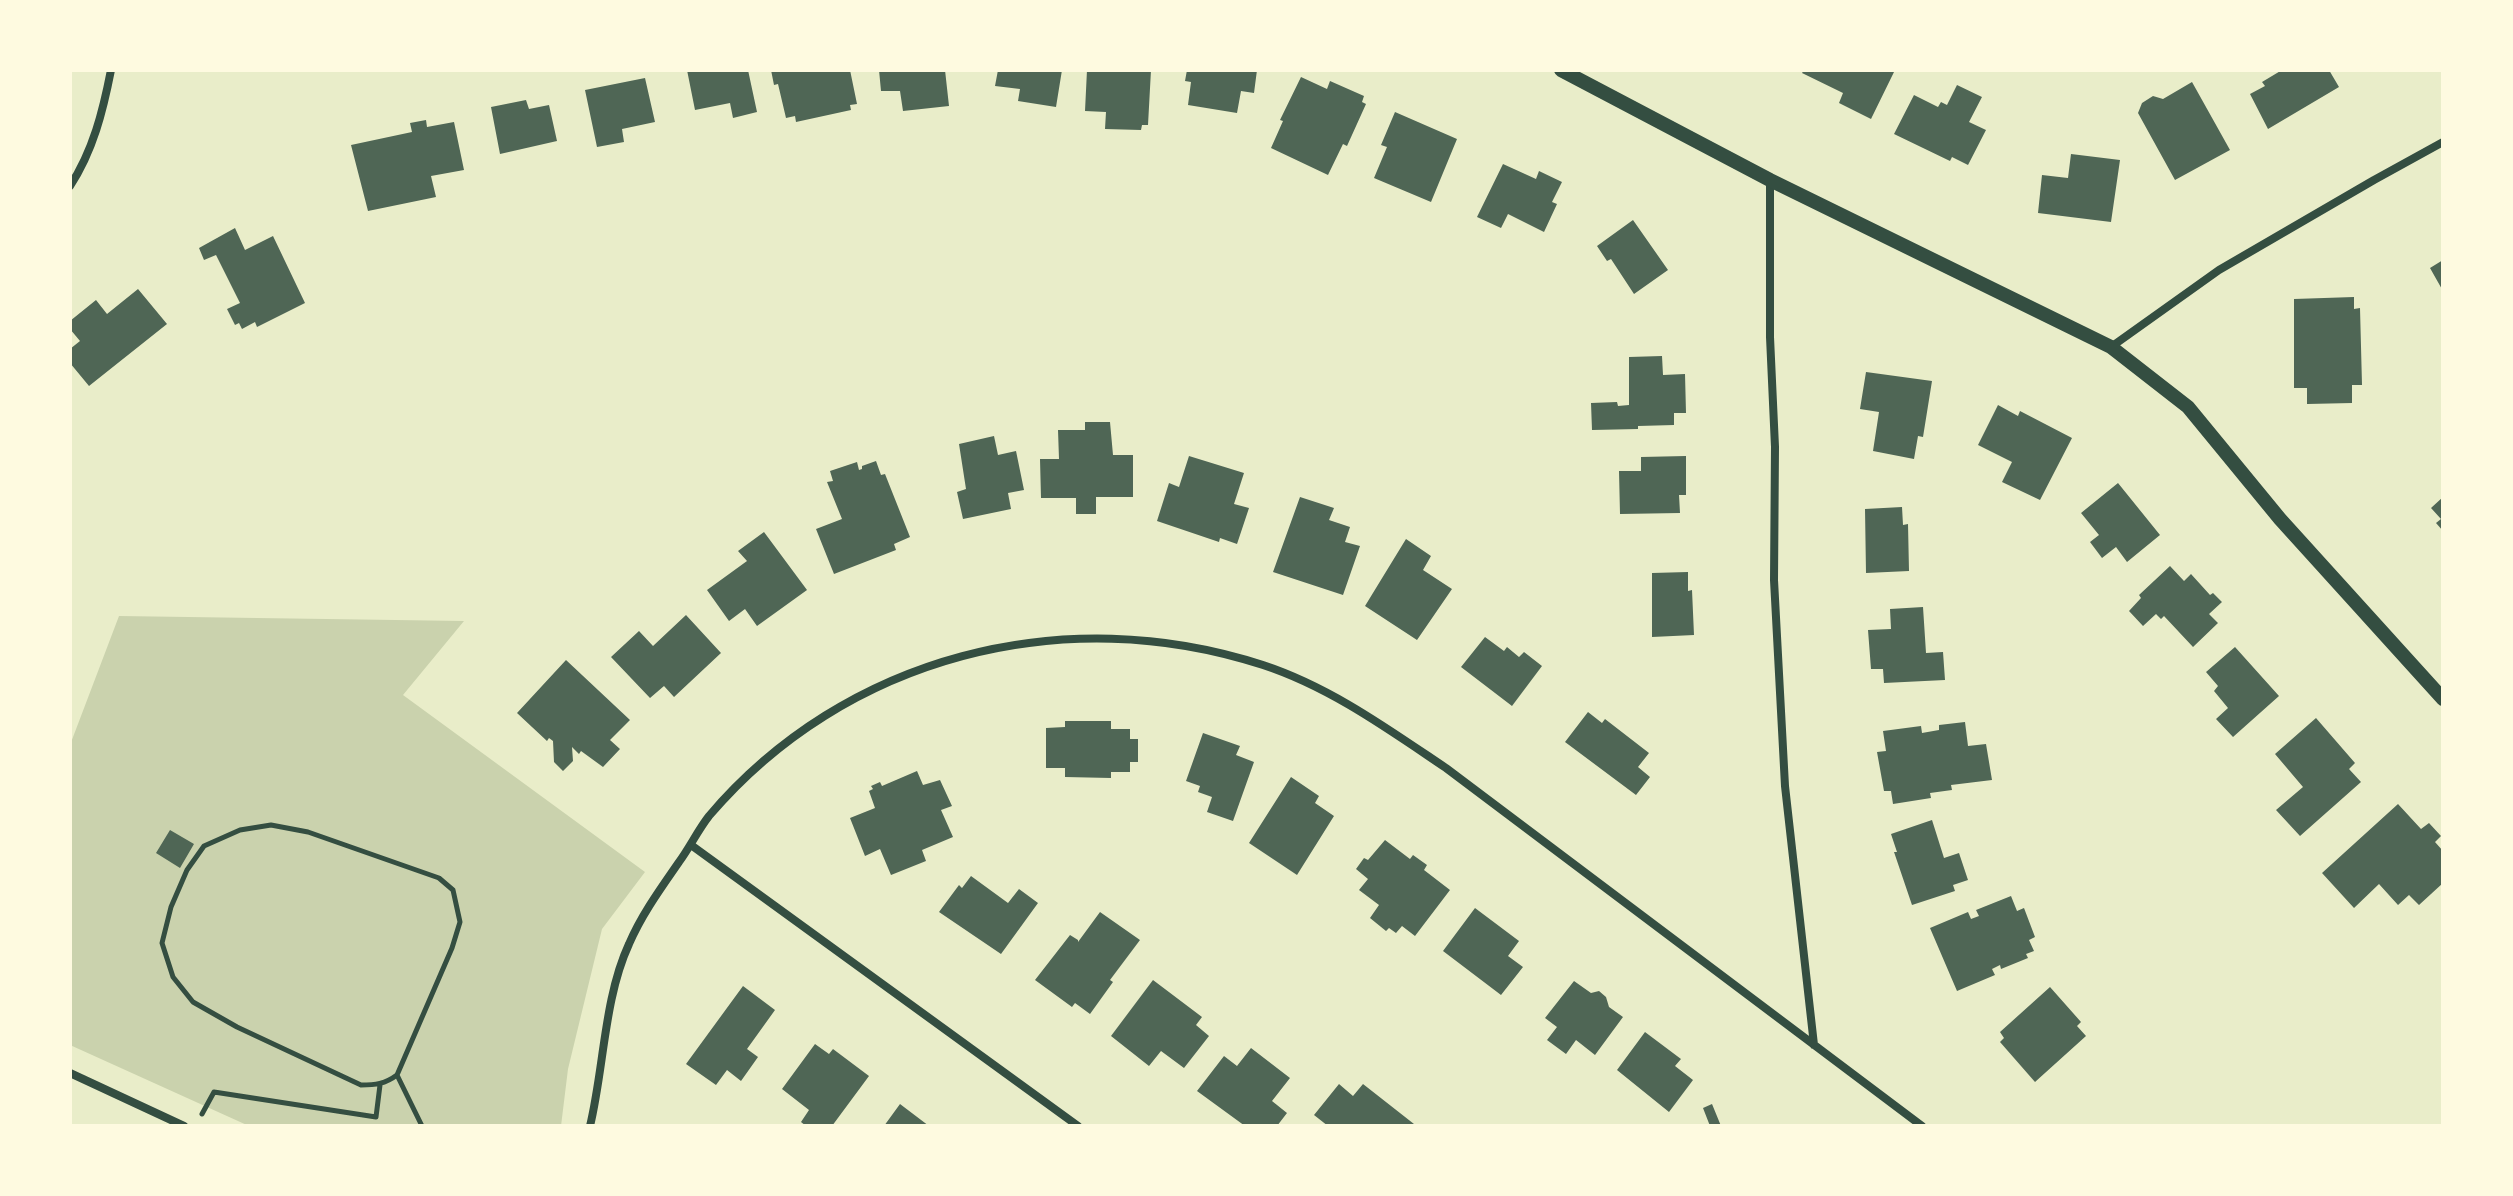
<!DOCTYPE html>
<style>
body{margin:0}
#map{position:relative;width:2513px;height:1196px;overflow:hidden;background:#e9edc9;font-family:"Work Sans",sans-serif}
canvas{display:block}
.frame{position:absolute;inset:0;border:72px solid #fefae0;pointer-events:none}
</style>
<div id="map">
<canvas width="2513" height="1196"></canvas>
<div class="frame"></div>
</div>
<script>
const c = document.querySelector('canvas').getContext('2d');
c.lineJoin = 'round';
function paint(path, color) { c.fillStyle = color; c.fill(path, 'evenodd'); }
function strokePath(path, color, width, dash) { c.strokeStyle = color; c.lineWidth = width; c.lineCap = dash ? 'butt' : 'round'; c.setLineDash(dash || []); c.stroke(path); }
paint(new Path2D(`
 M 119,616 L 464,621 L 403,695 L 645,872 L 602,929 L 568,1069 L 561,1126 L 249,1126 L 70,1045 L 70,745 Z`), '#cad2ad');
paint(new Path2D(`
 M 687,70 L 748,70 L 757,112 L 733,118 L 730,103 L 695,110 Z
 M 771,70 L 850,70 L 857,104 L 850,105 L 851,110 L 796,122 L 795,116 L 786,118 L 778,84 L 774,85 Z
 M 879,70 L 945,70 L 949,106 L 903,111 L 900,91 L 881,91 Z
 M 998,70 L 1062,70 L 1056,107 L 1018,101 L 1020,89 L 995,86 Z
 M 1087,70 L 1151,70 L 1148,125 L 1142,125 L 1141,130 L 1105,129 L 1106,112 L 1085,111 Z
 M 1187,70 L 1257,70 L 1254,93 L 1241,91 L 1237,113 L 1188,105 L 1191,82 L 1185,81 Z
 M 1804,70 L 1890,70 L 1894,72 L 1871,119 L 1839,103 L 1843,93 L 1802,73 Z
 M 2282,70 L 2311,70 L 2313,72 L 2329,70 L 2339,87 L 2268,129 L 2250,94 L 2265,86 L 2262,82 Z
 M 1301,77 L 1327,89 L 1330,81 L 1364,96 L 1362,102 L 1366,104 L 1347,146 L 1343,144 L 1328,175 L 1271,148 L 1283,121 L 1280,120 Z
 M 645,78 L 655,122 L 622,129 L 624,142 L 597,147 L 585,90 Z
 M 2192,82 L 2230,150 L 2175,180 L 2138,113 L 2142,103 L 2153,96 L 2163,99 Z
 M 1957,85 L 1982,97 L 1969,122 L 1986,130 L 1968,165 L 1952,157 L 1950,161 L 1894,134 L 1914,95 L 1938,107 L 1941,102 L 1947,105 Z
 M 526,100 L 529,109 L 549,105 L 557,141 L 500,154 L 491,107 Z
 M 1395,112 L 1457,139 L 1431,202 L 1374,178 L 1387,147 L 1381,145 Z
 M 426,120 L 427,127 L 454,122 L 464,170 L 431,176 L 436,197 L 368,211 L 351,145 L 412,132 L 410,123 Z
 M 2071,154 L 2120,160 L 2111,222 L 2038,213 L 2042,175 L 2068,178 Z
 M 1503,164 L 1536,179 L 1539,171 L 1562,182 L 1552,202 L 1557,204 L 1544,232 L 1508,214 L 1501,228 L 1477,217 Z
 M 1633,220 L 1668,270 L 1634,294 L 1611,259 L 1607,261 L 1597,246 Z
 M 235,228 L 245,250 L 273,236 L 305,303 L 257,327 L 255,322 L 242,329 L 239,323 L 235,325 L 227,309 L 240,303 L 216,255 L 204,260 L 199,248 Z
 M 2443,260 L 2443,291 L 2430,268 Z
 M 138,289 L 167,324 L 89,386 L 70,363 L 70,349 L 80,341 L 70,329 L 70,321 L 96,300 L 107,314 Z
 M 2354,297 L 2354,309 L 2360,308 L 2362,385 L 2352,385 L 2352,403 L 2307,404 L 2307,388 L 2294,388 L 2294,299 Z
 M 1662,356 L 1663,375 L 1685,374 L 1686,413 L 1674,413 L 1674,425 L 1638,426 L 1638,429 L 1592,430 L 1591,403 L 1617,402 L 1618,406 L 1629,405 L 1629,357 Z
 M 1866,372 L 1932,381 L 1923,437 L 1918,436 L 1914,459 L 1873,451 L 1879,412 L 1860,409 Z
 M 1998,405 L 2018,416 L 2020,411 L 2072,438 L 2040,500 L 2002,482 L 2012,462 L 1978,445 Z
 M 1085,422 L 1110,422 L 1113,455 L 1133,455 L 1133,497 L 1096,497 L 1096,514 L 1076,514 L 1076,498 L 1041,498 L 1040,459 L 1059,459 L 1058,430 L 1085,430 Z
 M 994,436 L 998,455 L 1016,451 L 1024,490 L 1008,493 L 1011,509 L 963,519 L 957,492 L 966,489 L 959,444 Z
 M 1189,456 L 1244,473 L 1234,504 L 1249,508 L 1237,544 L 1220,538 L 1219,542 L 1157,521 L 1169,483 L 1179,487 Z
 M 1686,456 L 1686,495 L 1679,495 L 1680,513 L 1620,514 L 1619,471 L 1641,471 L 1641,457 Z
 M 876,461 L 881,475 L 885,474 L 910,537 L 894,544 L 896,550 L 834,574 L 816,529 L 842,519 L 827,482 L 833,481 L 830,471 L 857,462 L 859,470 L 862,469 L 862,466 Z
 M 2118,483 L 2160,535 L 2127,562 L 2116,547 L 2102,558 L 2090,542 L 2099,535 L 2081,513 Z
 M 1300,497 L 1334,508 L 1329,520 L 1350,527 L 1345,542 L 1360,546 L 1343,595 L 1273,572 Z
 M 2443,497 L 2443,531 L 2436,523 L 2441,519 L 2431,508 Z
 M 1902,507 L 1903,525 L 1908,524 L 1909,571 L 1866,573 L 1865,509 Z
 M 764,532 L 807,590 L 757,626 L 745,609 L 729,621 L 707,590 L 747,561 L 738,551 Z
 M 1406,539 L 1431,556 L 1423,570 L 1452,589 L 1417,640 L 1365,606 Z
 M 2170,566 L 2184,581 L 2191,574 L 2210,595 L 2213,593 L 2222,602 L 2209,614 L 2218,623 L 2193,647 L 2164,616 L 2161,619 L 2156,614 L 2143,626 L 2129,611 L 2141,598 L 2139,595 Z
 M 1688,572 L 1688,591 L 1692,590 L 1694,635 L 1652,637 L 1652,573 Z
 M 1923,607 L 1926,653 L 1943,652 L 1945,680 L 1884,683 L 1883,669 L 1871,669 L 1868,630 L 1891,629 L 1890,609 Z
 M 686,615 L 721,653 L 674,697 L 664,686 L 650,698 L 611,657 L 639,631 L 653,646 Z
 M 1485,637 L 1504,651 L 1507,647 L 1519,657 L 1524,652 L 1542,666 L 1512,706 L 1461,667 Z
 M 2235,647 L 2279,696 L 2233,737 L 2216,719 L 2228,708 L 2214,691 L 2218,686 L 2206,672 Z
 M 566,660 L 630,720 L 610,740 L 620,749 L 603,767 L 581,751 L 579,754 L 572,747 L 573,761 L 563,771 L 554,762 L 553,741 L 549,738 L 547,741 L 517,713 Z
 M 1588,712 L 1602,723 L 1605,719 L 1649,753 L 1638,767 L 1650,777 L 1636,795 L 1565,742 Z
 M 2316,718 L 2355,763 L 2349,769 L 2361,782 L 2300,836 L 2276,810 L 2303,787 L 2275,754 Z
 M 1065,721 L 1111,721 L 1111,729 L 1130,729 L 1130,739 L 1138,739 L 1138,762 L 1130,762 L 1130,772 L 1111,772 L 1111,778 L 1065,777 L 1065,768 L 1046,768 L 1046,728 L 1065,727 Z
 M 1965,722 L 1968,746 L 1986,744 L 1992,780 L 1951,785 L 1952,790 L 1930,793 L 1931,798 L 1893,804 L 1891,791 L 1884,791 L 1877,752 L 1886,751 L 1883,731 L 1921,726 L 1922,733 L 1939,730 L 1939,725 Z
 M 1203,733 L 1240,746 L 1236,755 L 1254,762 L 1233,821 L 1207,812 L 1212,797 L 1198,792 L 1200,786 L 1186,781 Z
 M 917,771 L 923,785 L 940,780 L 952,806 L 941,810 L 953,837 L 922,850 L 926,861 L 891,875 L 880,849 L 865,856 L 850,818 L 875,808 L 869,791 L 873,789 L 871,786 L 880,782 L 882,786 Z
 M 1291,777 L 1319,796 L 1315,803 L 1334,816 L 1297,875 L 1249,843 Z
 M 2398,804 L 2421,829 L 2429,823 L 2441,836 L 2435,842 L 2443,851 L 2443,883 L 2419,905 L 2409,895 L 2398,905 L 2379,884 L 2354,908 L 2322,873 Z
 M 1932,820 L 1944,858 L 1959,853 L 1968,880 L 1953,885 L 1955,891 L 1912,905 L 1894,852 L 1897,852 L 1891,834 Z
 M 170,830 L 194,844 L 180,868 L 156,853 Z
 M 1385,840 L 1410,859 L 1413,855 L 1427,865 L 1424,870 L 1450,890 L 1415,936 L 1402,926 L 1396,933 L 1389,928 L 1386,931 L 1370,918 L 1379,905 L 1359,890 L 1368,879 L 1356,869 L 1364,858 L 1368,860 Z
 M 971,876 L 1008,903 L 1019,889 L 1038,903 L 1001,954 L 939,912 L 959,885 L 962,888 Z
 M 2011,896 L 2017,911 L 2024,908 L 2035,937 L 2029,940 L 2034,951 L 2026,954 L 2028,958 L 2001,969 L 2000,965 L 1992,969 L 1995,975 L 1957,991 L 1930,928 L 1968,912 L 1971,919 L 1979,916 L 1976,910 Z
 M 1475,908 L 1519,941 L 1508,956 L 1523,967 L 1501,995 L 1443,951 Z
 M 1100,912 L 1140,940 L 1110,980 L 1113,982 L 1090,1014 L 1075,1003 L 1072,1007 L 1035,980 L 1070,935 L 1078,940 L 1078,942 Z
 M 1153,980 L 1202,1017 L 1196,1025 L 1209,1036 L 1184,1068 L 1161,1051 L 1149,1066 L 1111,1036 Z
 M 1574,981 L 1591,993 L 1599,991 L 1606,997 L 1609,1007 L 1623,1017 L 1595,1055 L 1576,1040 L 1566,1054 L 1547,1040 L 1557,1027 L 1545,1018 Z
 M 743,986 L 775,1010 L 747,1049 L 758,1057 L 741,1081 L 727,1070 L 716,1085 L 686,1064 Z
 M 2050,987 L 2081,1022 L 2077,1026 L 2086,1036 L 2035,1082 L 2000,1042 L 2004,1038 L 2000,1032 Z
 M 1645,1032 L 1681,1059 L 1675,1066 L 1693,1080 L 1669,1112 L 1617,1070 Z
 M 815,1044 L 829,1054 L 833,1049 L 869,1076 L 832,1126 L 806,1126 L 801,1122 L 809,1110 L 782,1089 Z
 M 1251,1048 L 1290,1078 L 1272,1101 L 1287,1113 L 1277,1126 L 1245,1126 L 1197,1091 L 1224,1056 L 1237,1066 Z
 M 1339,1084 L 1353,1096 L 1363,1084 L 1414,1124 L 1413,1126 L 1328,1126 L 1314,1115 Z
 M 900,1104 L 929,1126 L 884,1126 Z
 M 1712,1104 L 1721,1126 L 1710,1126 L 1703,1108 Z`), '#4f6655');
strokePath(new Path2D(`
 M 271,825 L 308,832 L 439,878 L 453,890 L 460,922 L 452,948 L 397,1075 C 385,1084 375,1085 361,1085 L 237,1027 L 193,1002 L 173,977 L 162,943 L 171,907 L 187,870 L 204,846 L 240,830 Z
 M 397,1075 L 422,1126
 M 202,1114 L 214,1092 L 376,1117 L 380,1085`), '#344e41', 5);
strokePath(new Path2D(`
 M 1770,181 L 1770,337 L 1775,447 L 1774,580 L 1785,786 L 1814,1045
 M 70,186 C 93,151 103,111 111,70
 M 2111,347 L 2219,270 L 2374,180 L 2443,142
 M 691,845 L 1078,1126
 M 70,1073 L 184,1126
 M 590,1126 C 604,1068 604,998 629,944 C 642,914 661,888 679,862 C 690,847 698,830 709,816 C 845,656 1064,600 1263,665 C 1330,687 1388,729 1446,768 L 1922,1126`), '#344e41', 8);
strokePath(new Path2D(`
 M 1561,70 L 1770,180 L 2111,347 L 2188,407 L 2280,519 L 2443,699`), '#344e41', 14);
</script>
